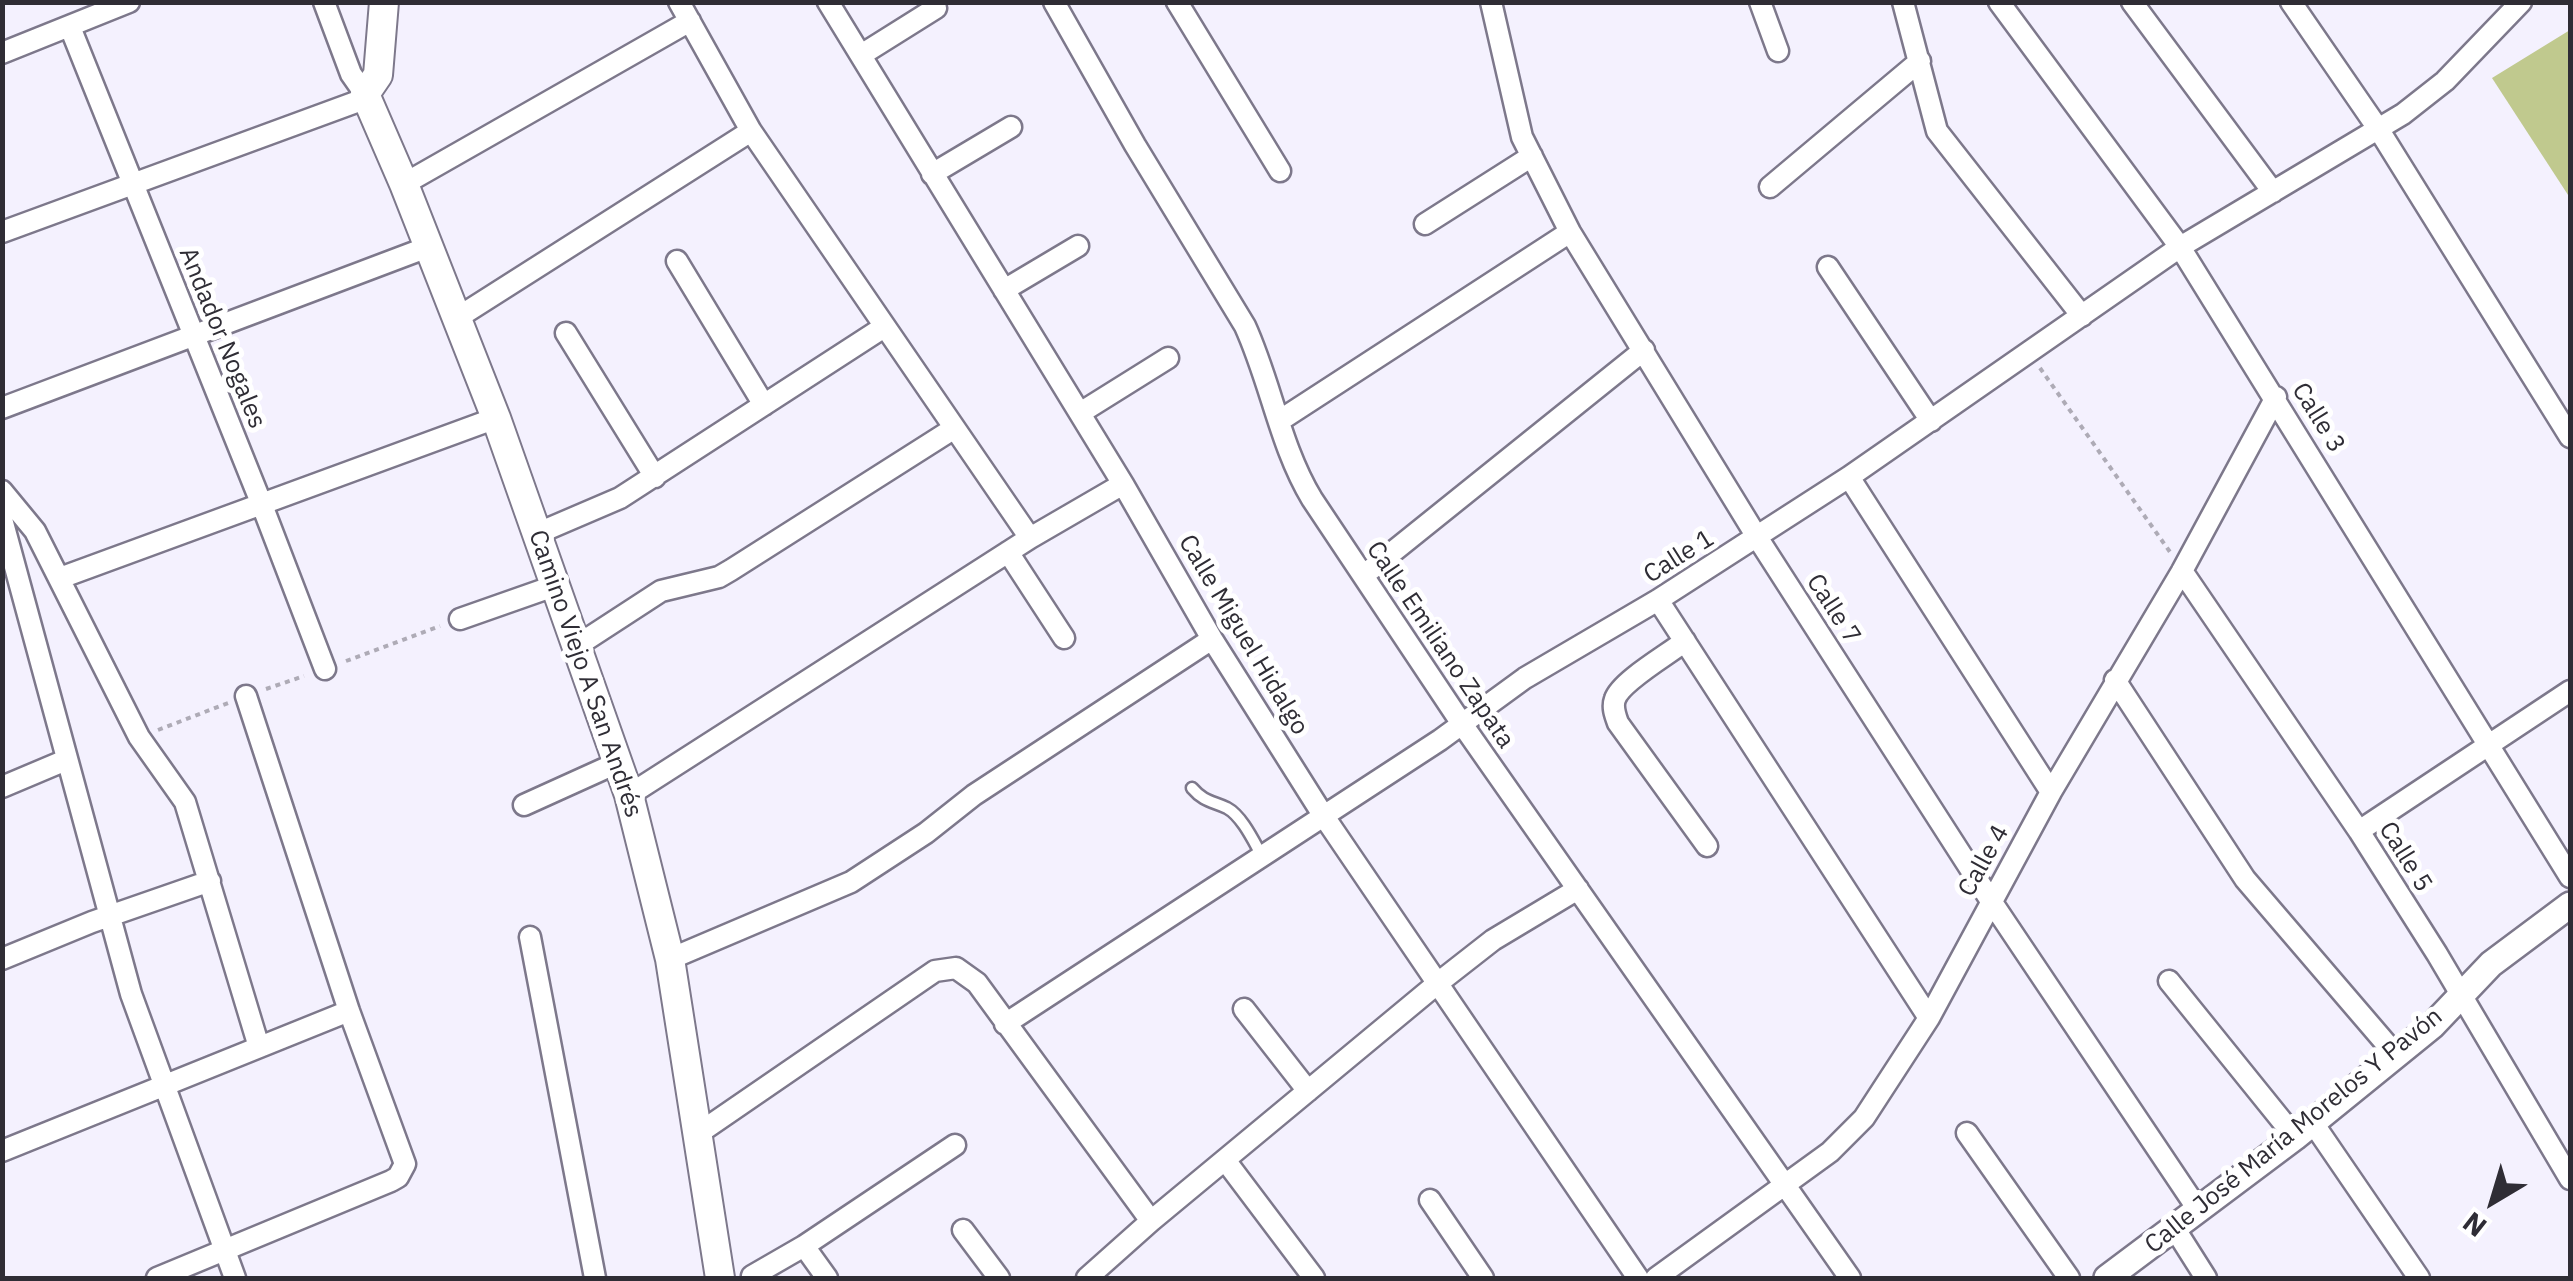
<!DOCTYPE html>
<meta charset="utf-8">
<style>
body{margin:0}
#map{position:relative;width:2573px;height:1281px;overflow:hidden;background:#f4f1fe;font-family:"IBM Plex Sans",sans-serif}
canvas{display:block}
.frame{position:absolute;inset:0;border:5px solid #2f2d35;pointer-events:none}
.north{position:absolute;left:2443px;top:1151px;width:100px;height:100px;-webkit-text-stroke:8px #fff;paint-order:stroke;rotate:218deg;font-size:28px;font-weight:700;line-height:40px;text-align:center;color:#2f2d35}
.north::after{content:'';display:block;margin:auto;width:35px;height:45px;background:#2f2d35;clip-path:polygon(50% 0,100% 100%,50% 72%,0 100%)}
</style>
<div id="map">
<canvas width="2573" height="1281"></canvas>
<div class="frame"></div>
<div class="north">N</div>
</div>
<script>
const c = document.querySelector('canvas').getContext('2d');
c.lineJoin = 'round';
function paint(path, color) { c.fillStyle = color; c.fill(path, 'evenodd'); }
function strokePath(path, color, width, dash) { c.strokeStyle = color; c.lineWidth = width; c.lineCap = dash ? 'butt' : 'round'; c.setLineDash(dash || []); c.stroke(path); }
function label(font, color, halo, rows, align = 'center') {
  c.font = font + ' "IBM Plex Sans",sans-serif'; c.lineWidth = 10; c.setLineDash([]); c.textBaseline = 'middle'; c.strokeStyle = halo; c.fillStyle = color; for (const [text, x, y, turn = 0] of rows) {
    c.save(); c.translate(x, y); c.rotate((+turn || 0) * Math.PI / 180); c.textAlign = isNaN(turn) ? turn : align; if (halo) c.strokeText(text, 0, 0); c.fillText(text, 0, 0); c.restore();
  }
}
paint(new Path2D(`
 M 2570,30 L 2570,198 L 2492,78 Z`), '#c0c98e');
const service = new Path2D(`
 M 1192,788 C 1204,802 1212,801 1227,808 C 1242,816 1254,842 1262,856`);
const minor = new Path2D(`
 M 324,2 L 351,74 L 365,94
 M 679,2 L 751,131 L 1030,538
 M 828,2 L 1123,484 L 1212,639 L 1323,815 L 1638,1278
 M 1054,2 L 1135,145 L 1245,326 C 1271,383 1280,446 1312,499 L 1462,724 L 1850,1278
 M 1177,2 L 1280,171
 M 1491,2 L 1522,137 L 1570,232 L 1757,537 L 1991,901 L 2199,1211
 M 1760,2 L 1778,51
 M 1903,2 L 1937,131 L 2082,316
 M 1999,2 L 2180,247 L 2570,877
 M 2132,2 L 2273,192
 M 2291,2 L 2379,130 L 2570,437
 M 70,27 L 262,505 L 325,669
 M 2,53 L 129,2
 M 861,55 L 936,8
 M 932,174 L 1011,127
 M 404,184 L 690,21
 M 1770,187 L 1920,61
 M 1425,224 L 1532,156
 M 2,232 L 367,98
 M 677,261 L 764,405
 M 1828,267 L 1931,421
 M 1004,290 L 1078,246
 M 457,318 L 751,131
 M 566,333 L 655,477
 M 2,408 L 428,247
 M 1080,413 L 1168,358
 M 1279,421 L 1570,232
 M 1849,477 L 2051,792
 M 2,491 L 35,531 L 139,737 L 185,802 L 259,1047
 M 2,519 L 131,994 L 235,1278
 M 536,534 L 620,498 L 884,327
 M 1008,552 L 1064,638
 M 2182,571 L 2359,831 L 2437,954 L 2570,1179
 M 1364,575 L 1644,350
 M 60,578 L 496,418
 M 1658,600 L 1929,1018
 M 460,619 L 554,586
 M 1685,641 C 1669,654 1621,681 1615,699 C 1612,707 1615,715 1618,723 L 1707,846
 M 575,647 L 661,591 L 719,577 L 731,570 L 953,429
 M 2115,680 L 2245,879 L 2395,1054
 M 2,787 L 66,760
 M 629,795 L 1030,538 L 1123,484
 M 524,805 L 619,762
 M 2359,831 L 2570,691
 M 530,937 L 595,1278
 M 2,959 L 92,922 L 210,881
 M 670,959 L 851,882 L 926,833 L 974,795 L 1212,639
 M 2169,981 L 2295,1137
 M 1244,1009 L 1308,1091
 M 1005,1024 L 1440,740 L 1525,678 L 1658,600 L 1849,477 L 2180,247 L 2403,114 L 2445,81 L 2521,2
 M 2313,1123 L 2419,1278
 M 699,1133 L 935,971 L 956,968 L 977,983 L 1151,1221
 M 1967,1133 L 2069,1278
 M 2,1151 L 349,1011
 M 1225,1160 L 1314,1278
 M 1430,1200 L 1483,1278
 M 2175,1229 L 2206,1278
 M 963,1230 L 999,1278
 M 804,1246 L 827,1278
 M 752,1276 L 804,1246 L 955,1145
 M 157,1278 L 391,1181 L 398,1177 L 405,1164 L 349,1011 L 246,696
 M 1087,1278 L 1151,1221 L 1438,983 L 1493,940 L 1578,889
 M 1656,1278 L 1830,1152 L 1864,1118 L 1929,1018 L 2051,792 L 2182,571 L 2276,397`);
const tertiary = new Path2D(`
 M 2107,1278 L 2295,1137 L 2433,1025 L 2491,964 L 2570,905`);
const secondary = new Path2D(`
 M 384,2 L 378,75 L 365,94 L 404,184 L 496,418 L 629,795 L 670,959 L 720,1278`);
strokePath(service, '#7d788b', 15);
strokePath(minor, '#7d788b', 25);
strokePath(tertiary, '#7d788b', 30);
strokePath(secondary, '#7d788b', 32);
strokePath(new Path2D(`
 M 2040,368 L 2170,552
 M 346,661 L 440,626
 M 266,689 L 304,676
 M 158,730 L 228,703`), '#aeabb6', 4, [5, 5]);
strokePath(service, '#fff', 10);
strokePath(minor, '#fff', 20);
strokePath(tertiary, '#fff', 25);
strokePath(secondary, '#fff', 28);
label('25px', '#2f2d35', '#fff', [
 ["Andador Nogales",222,338,68],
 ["Calle 3",2318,418,58],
 ["Calle 1",1679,557,-32],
 ["Calle 7",1833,609,57],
 ["Calle Miguel Hidalgo",1243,635,59],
 ["Calle Emiliano Zapata",1440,645,56],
 ["Camino Viejo A San Andrés",585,674,71],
 ["Calle 5",2405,857,58],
 ["Calle 4",1984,861,-61],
 ["Calle José María Morelos Y Pavón",2294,1131,-39]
]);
</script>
